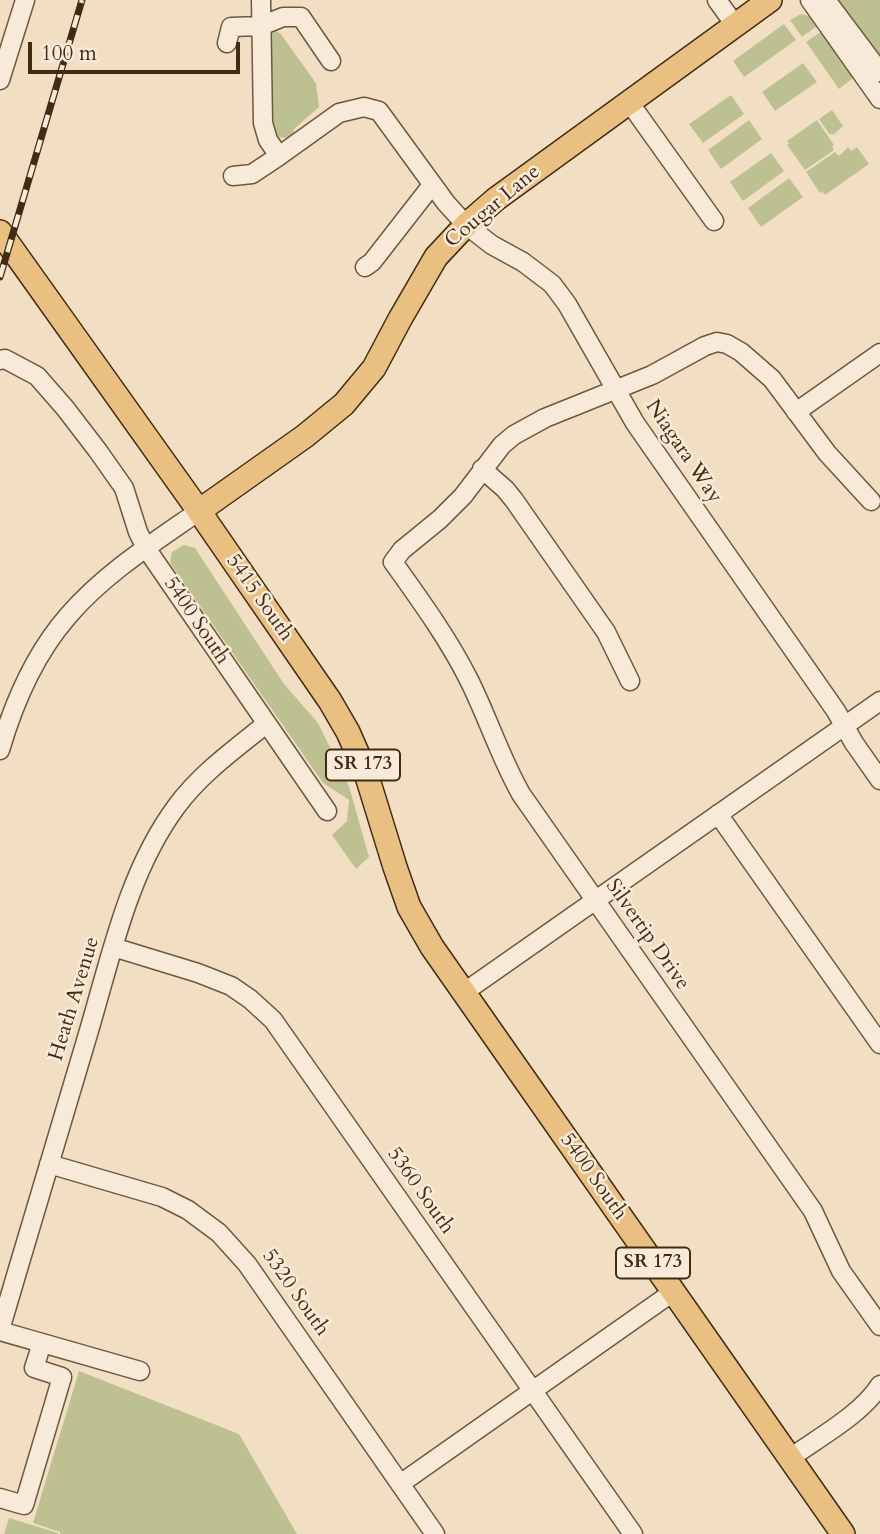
<!DOCTYPE html>
<style>
body{margin:0}
#map{position:relative;width:880px;height:1534px;overflow:hidden;background:#f2dfc3;font-family:Cardo,serif}
canvas{display:block}
.scale{position:absolute;left:28px;top:42px;width:212px;height:32px;box-sizing:border-box;border:4px solid #412b13;border-top:0;padding-left:9px;font-size:21px;line-height:24px;white-space:nowrap;color:#412b13;-webkit-text-stroke:5px #f7ead8;paint-order:stroke}
</style>
<div id="map">
<canvas width="880" height="1534"></canvas>
<div class="scale">100 m</div>
</div>
<script>
const c = document.querySelector('canvas').getContext('2d');
c.lineJoin = 'round';
function paint(path, color) { c.fillStyle = color; c.fill(path, 'evenodd'); }
function strokePath(path, color, width, dash) { c.strokeStyle = color; c.lineWidth = width; c.lineCap = dash ? 'butt' : 'round'; c.setLineDash(dash || []); c.stroke(path); }
function label(font, color, halo, rows, align = 'center') {
  c.font = font + ' Cardo,serif'; c.lineWidth = 5; c.setLineDash([]); c.textBaseline = 'middle'; c.strokeStyle = halo; c.fillStyle = color; for (const [text, x, y, turn = 0] of rows) {
    c.save(); c.translate(x, y); c.rotate((+turn || 0) * Math.PI / 180); c.textAlign = isNaN(turn) ? turn : align; if (halo) c.strokeText(text, 0, 0); c.fillText(text, 0, 0); c.restore();
  }
}
paint(new Path2D(`
 M 809,0 L 880,0 L 880,104 Z
 M 801,14 L 810,16 L 817,26 L 802,37 L 790,20 Z
 M 784,24 L 796,40 L 744,77 L 733,61 Z
 M 274,30 L 280,33 L 316,83 L 319,107 L 293,130 L 295,134 C 286,139 279,140 272,131 L 267,33 Z
 M 822,31 L 854,77 L 839,89 L 806,42 Z
 M 803,63 L 817,82 L 775,111 L 762,92 Z
 M 731,95 L 744,114 L 703,143 L 689,124 Z
 M 832,110 L 843,126 L 833,135 L 832,133 L 830,135 L 819,119 Z
 M 749,120 L 762,139 L 721,169 L 708,150 Z
 M 817,120 L 834,145 L 832,147 L 834,150 L 805,170 L 787,145 L 789,143 L 787,141 Z
 M 848,147 L 851,151 L 857,147 L 869,164 L 825,195 L 822,191 L 820,193 L 806,172 L 835,152 L 839,156 Z
 M 771,153 L 784,171 L 743,201 L 730,182 Z
 M 789,178 L 803,197 L 761,227 L 748,208 Z
 M 184,545 L 195,548 L 284,684 L 318,723 L 349,786 L 369,857 L 356,869 L 332,835 L 347,821 L 349,800 L 323,783 L 170,563 L 172,552 Z
 M 79,1371 L 239,1434 L 297,1534 L 60,1534 L 60,1532 L 33,1523 Z
 M 9,1518 L 58,1533 L 58,1534 L 4,1534 Z`), '#bdc192');
const minor = new Path2D(`
 M 261,0 L 263,123 L 268,140 L 279,156 L 339,113 L 364,107 L 379,111 L 446,203 L 466,225 L 492,245 L 523,262 L 552,284 L 567,304 L 635,423 L 836,711 L 854,743 L 880,780
 M 717,0 L 735,25
 M 810,0 L 880,99
 M 826,0 L 880,72
 M 227,43 L 231,27 L 261,26 L 283,17 L 301,17 L 331,61
 M 0,80 L 25,0
 M 629,102 L 714,221
 M 233,176 L 252,174 L 279,156
 M 365,267 L 372,262 L 432,185
 M 0,360 L 5,359 L 37,376 L 65,408 L 98,451 L 124,488 L 138,532 L 146,548 L 327,811
 M 796,412 L 880,353
 M 482,469 L 505,489 L 514,500 L 606,632 L 630,681
 M 871,501 L 827,453 L 772,379 L 741,352 L 727,344 L 717,342 L 705,346 L 652,375 L 545,418 L 514,435 L 502,445 L 463,496 L 440,519 L 402,550 L 393,562 C 420,600 448,638 469,680 C 488,718 500,757 521,794 L 813,1211 L 841,1271 L 880,1326
 M 0,750 C 14,702 34,655 68,616 C 104,574 153,543 199,511
 M 718,814 L 880,1044
 M 113,947 L 198,973 L 231,986 L 250,999 L 273,1020 L 633,1534
 M 463,993 L 880,701
 M 49,1164 L 162,1197 L 188,1210 L 219,1233 L 247,1264 L 435,1534
 M 0,1330 C 29,1231 59,1132 88,1034 C 111,957 128,872 176,807 C 200,774 235,749 266,724
 M 0,1331 L 140,1371
 M 790,1458 C 818,1438 862,1414 880,1385
 M 400,1484 L 673,1292
 M 0,1498 L 24,1505 L 62,1377 L 34,1368 L 42,1343`);
const major = new Path2D(`
 M 0,232 L 199,511 L 330,701 L 348,732 L 366,773 L 395,867 L 409,907 L 432,947 L 843,1534
 M 199,511 L 305,436 L 344,404 L 374,368 L 400,319 L 436,257 L 466,225 L 496,199 L 770,0`);
strokePath(minor, '#6d583f', 21);
strokePath(major, '#412b13', 26);
strokePath(minor, '#f7ead8', 18);
strokePath(major, '#e9c082', 23);
const rail = new Path2D(`
 M 0,277 L 82,0`);
strokePath(rail, '#412b13', 7);
strokePath(rail, '#f7ead8', 4.5, [13]);
for (const [x, y, w] of [
 [363,765,74],
 [653,1263,74]
]) { const box = new Path2D(); box.roundRect(x - w / 2, y - 15.5, w, 31, 5); c.fillStyle = '#f7ead8'; c.fill(box); strokePath(box, '#412b13', 2); }
label('bold 19px', '#412b13', null, [
 ["SR 173",363,765],
 ["SR 173",653,1263]
]);
label('21px', '#412b13', '#f7ead8', [
 ["Cougar Lane",493,207,-40],
 ["Niagara Way",683,452,56],
 ["5415 South",259,598,55],
 ["5400 South",196,621,56],
 ["Silvertip Drive",647,935,55],
 ["Heath Avenue",75,999,-73],
 ["5400 South",593,1177,55],
 ["5360 South",420,1191,55],
 ["5320 South",295,1293,55]
]);
</script>
